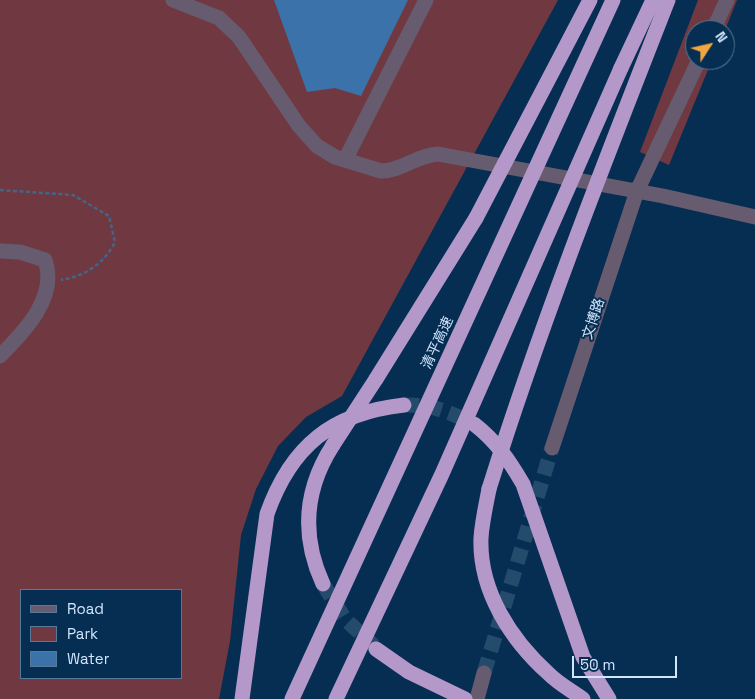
<!DOCTYPE html>
<meta charset="utf-8">
<style>
body{margin:0}
#map{position:relative;width:755px;height:699px;overflow:hidden;background:#062e52;font-family:"Space Grotesk",sans-serif}
canvas{display:block}
.legend{position:absolute;left:20px;top:589px;width:162px;height:90px;box-sizing:border-box;background:#062e52;border:1px solid #577897;margin:0;padding:6px 9px;list-style:none;font-size:15px;color:#d1e6fe}
.legend li{display:flex;align-items:center;gap:10px;height:25px}
.legend b{width:25px;border:1px solid #577897}
.north{position:absolute;left:685px;top:20px;width:50px;height:50px;box-sizing:border-box;background:#062e52;border:1px solid #577897;border-radius:50%;rotate:55deg;font-size:14px;font-weight:700;line-height:20px;text-align:center;color:#d1e6fe}
.north::after{content:'';display:block;margin:auto;width:18px;height:22px;background:#f1a63f;clip-path:polygon(50% 0,100% 100%,50% 72%,0 100%)}
.scale{position:absolute;left:572px;top:656px;width:105px;height:22px;box-sizing:border-box;border:2px solid #d1e6fe;border-top:0;padding-left:6px;font-size:15px;line-height:18px;white-space:nowrap;color:#d1e6fe;-webkit-text-stroke:4px #062e52;paint-order:stroke}
</style>
<div id="map">
<canvas width="755" height="699"></canvas>
<ul class="legend">
<li><b style="height:6px;background:#675b6f"></b>Road</li>
<li><b style="height:14px;background:#703942"></b>Park</li>
<li><b style="height:14px;background:#3b72a9"></b>Water</li>
</ul>
<div class="north">N</div>
<div class="scale">50 m</div>
</div>
<script>
const c = document.querySelector('canvas').getContext('2d');
c.lineJoin = 'round';
function paint(path, color) { c.fillStyle = color; c.fill(path, 'evenodd'); }
function strokePath(path, color, width, dash) { c.strokeStyle = color; c.lineWidth = width; c.lineCap = dash ? 'butt' : 'round'; c.setLineDash(dash || []); c.stroke(path); }
function label(font, color, halo, rows, align = 'center') {
  c.font = font + ' "Space Grotesk","Noto Sans SC",sans-serif'; c.lineWidth = 4; c.setLineDash([]); c.textBaseline = 'middle'; c.strokeStyle = halo; c.fillStyle = color; for (const [text, x, y, turn = 0] of rows) {
    c.save(); c.translate(x, y); c.rotate((+turn || 0) * Math.PI / 180); c.textAlign = isNaN(turn) ? turn : align; if (halo) c.strokeText(text, 0, 0); c.fillText(text, 0, 0); c.restore();
  }
}
paint(new Path2D(`
 M 0,0 L 558,0 L 342,396 L 306,417 L 278,446 L 256,489 L 241,535 L 230,641 L 219,699 L 0,699 ZM 21,590 L 181,590 L 181,678 L 21,678 Z
 M 698,0 L 737,0 L 725,30 L 695,30 L 695,60 L 712,60 L 669,165 L 640,152 Z`), '#703942');
paint(new Path2D(`
 M 274,0 L 408,0 L 361,96 L 335,88 L 307,92 Z`), '#3b72a9');
strokePath(new Path2D(`
 M 484,673 L 552,448`), '#244a6c', 15, [15, 8]);
strokePath(new Path2D(`
 M 404,405 C 431,404 450,412 474,424
 M 323,584 L 345,619 L 374,646`), '#244a6c', 15, [15, 8]);
strokePath(new Path2D(`
 M 0,190 L 73,195 L 109,216 L 115,242 C 104,264 85,276 61,280`), '#436586', 2.5, [4, 2.5]);
strokePath(new Path2D(`
 M 173,0 L 219,18 L 239,37 L 299,126 L 317,146 L 335,157 L 381,171 C 402,171 417,155 438,154 L 663,196 L 755,217
 M 713,30 L 727,0
 M 345,160 L 426,0
 M 0,251 L 20,252 L 45,260 C 58,297 25,331 0,356
 M 552,448 L 637,191 L 699,60
 M 477,699 L 484,673`), '#675b6f', 15);
strokePath(new Path2D(`
 M 621,68 L 653,0
 M 376,379 L 476,218
 M 474,424 C 496,441 509,460 523,484 L 583,657 L 609,699
 M 489,489 C 486,505 482,522 481,538 C 479,591 511,640 549,674 C 559,684 572,691 583,699
 M 323,584 C 301,536 304,490 333,445
 M 376,649 L 409,672 L 465,699
 M 242,699 L 267,514 C 291,446 332,413 404,405`), '#b598ca', 15);
strokePath(new Path2D(`
 M 476,218 L 590,0
 M 333,445 L 376,379
 M 489,489 C 541,323 605,161 668,0
 M 292,699 L 613,0
 M 336,699 L 442,474 L 621,68`), '#b598ca', 15);
label('14px', '#d1e6fe', '#062e52', [
 ["文博路",594,319,-72],
 ["清平高速",438,343,-65]
]);
</script>
